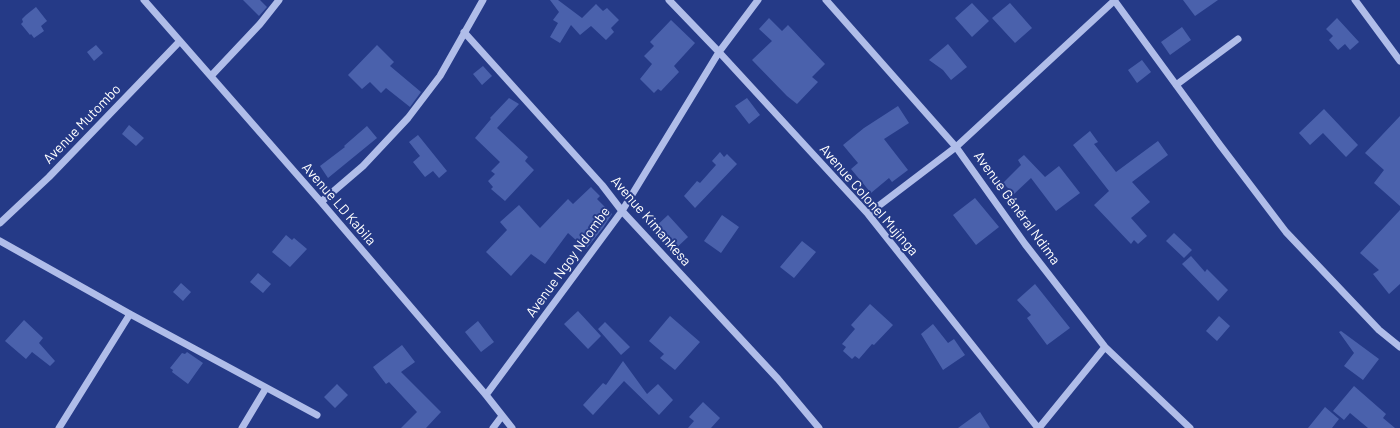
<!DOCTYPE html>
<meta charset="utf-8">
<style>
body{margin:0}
canvas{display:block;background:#253a87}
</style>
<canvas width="1400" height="428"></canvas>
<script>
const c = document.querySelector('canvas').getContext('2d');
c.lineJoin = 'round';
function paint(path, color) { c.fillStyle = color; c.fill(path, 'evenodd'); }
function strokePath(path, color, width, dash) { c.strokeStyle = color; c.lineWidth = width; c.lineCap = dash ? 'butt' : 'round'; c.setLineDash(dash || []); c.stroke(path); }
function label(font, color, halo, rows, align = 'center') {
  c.font = font + ' Barlow,sans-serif'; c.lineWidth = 4; c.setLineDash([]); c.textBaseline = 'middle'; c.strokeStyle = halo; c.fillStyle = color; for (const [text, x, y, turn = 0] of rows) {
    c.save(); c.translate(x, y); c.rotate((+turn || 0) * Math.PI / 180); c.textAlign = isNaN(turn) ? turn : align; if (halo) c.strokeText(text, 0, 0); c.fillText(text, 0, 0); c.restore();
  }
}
paint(new Path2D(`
 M 243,0 L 260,0 L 267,7 L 259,16 Z
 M 550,0 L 558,0 L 582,18 L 596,4 L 603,11 L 607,8 L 619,20 L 611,28 L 614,32 L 606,40 L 591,26 L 580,35 L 571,25 L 560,43 L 550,37 L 558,23 L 553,20 L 559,12 Z
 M 1183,0 L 1218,0 L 1195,16 Z
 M 972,3 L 989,21 L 972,37 L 955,18 Z
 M 1010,3 L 1032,28 L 1015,43 L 992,18 Z
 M 36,7 L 47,21 L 41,26 L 44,31 L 34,38 L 31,34 L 30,35 L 21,24 L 23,22 L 22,19 L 26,15 Z
 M 769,18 L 782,31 L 788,25 L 825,64 L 812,77 L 818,82 L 797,104 L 787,96 L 752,60 L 772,41 L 759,29 Z
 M 1337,18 L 1359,42 L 1350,50 L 1345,44 L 1338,50 L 1329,40 L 1333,36 L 1326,29 Z
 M 671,20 L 695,43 L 674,66 L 679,72 L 661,91 L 658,89 L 654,93 L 640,79 L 652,64 L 644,56 L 654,46 L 650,42 Z
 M 1182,27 L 1191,40 L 1170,55 L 1161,42 Z
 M 948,44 L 967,67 L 951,80 L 943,70 L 929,60 Z
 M 96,45 L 103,53 L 94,61 L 87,52 Z
 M 377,45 L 394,62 L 390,66 L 421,92 L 410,107 L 386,88 L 381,93 L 370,82 L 362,89 L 348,75 Z
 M 1142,60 L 1151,72 L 1137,83 L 1128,70 Z
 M 483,66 L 492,76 L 482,85 L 473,74 Z
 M 509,98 L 519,104 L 497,128 L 528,157 L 525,161 L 534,170 L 505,201 L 491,189 L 493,187 L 488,181 L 495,174 L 491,171 L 500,162 L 475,138 L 491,119 L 490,118 Z
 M 747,98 L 760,115 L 749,124 L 735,106 Z
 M 898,106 L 909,123 L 884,139 L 908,170 L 892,182 L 889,178 L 871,193 L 851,169 L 858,163 L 843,145 L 864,128 Z
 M 1324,109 L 1358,145 L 1346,157 L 1323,133 L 1310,145 L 1299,133 Z
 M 1400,116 L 1400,206 L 1374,183 L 1384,170 L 1365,153 Z
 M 129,125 L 144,138 L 136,146 L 122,134 Z
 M 367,126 L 377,138 L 328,178 L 320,166 L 345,147 L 344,146 Z
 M 1090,131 L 1098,142 L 1094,144 L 1116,172 L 1158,141 L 1168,155 L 1132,182 L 1150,202 L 1131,218 L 1147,236 L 1138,244 L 1134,240 L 1131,244 L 1094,205 L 1109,191 L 1073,145 Z
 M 418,135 L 447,171 L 439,178 L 433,171 L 425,177 L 413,162 L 420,156 L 409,142 Z
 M 720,152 L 724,157 L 727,154 L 737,164 L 695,208 L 684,196 L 697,181 L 700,183 L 716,165 L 712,161 Z
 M 1024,155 L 1045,177 L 1059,166 L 1080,193 L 1056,211 L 1031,178 L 1014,194 L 1003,183 L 1021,165 L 1018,160 Z
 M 591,187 L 600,196 L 597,199 L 612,214 L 603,228 L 586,249 L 568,233 L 545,264 L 531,254 L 511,276 L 486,252 L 507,230 L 500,222 L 519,205 L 540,228 L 568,199 L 573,204 Z
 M 975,198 L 999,227 L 976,245 L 953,215 Z
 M 1400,210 L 1400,284 L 1389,294 L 1373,274 L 1379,270 L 1360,253 Z
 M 668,215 L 688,237 L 672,252 L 652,230 Z
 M 722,215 L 739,227 L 721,253 L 704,241 Z
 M 1174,233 L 1192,250 L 1184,258 L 1166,241 Z
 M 286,235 L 292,240 L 294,238 L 307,249 L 290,267 L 272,252 Z
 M 802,241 L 816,252 L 794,278 L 780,267 Z
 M 1191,256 L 1205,272 L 1207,269 L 1228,290 L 1218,301 L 1182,264 Z
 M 258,273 L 271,284 L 263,293 L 250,282 Z
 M 181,283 L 191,292 L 183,301 L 173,292 Z
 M 1035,284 L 1070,328 L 1047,345 L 1027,318 L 1031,315 L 1017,300 Z
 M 870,304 L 893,325 L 874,345 L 872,344 L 859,359 L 855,356 L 852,359 L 843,351 L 846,347 L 842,344 L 855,329 L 851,325 Z
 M 578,311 L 601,336 L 588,349 L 564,324 Z
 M 670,316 L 700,342 L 675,370 L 660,358 L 664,354 L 649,341 Z
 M 1219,316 L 1230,326 L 1217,341 L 1206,331 Z
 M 24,320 L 43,338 L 39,343 L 55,361 L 50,366 L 32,352 L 26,359 L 5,341 Z
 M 478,321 L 494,342 L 481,352 L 465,332 Z
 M 605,322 L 630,347 L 621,355 L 598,329 Z
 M 933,324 L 948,343 L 954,339 L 965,355 L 943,370 L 921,334 Z
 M 1341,331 L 1379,359 L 1363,380 L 1344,366 L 1354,353 L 1339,332 Z
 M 402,345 L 415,362 L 401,372 L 441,412 L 426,428 L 401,428 L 417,412 L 389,382 L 386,384 L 373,367 Z
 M 187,352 L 203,363 L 188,384 L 172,372 L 173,370 L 170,368 L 182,353 L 185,354 Z
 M 623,361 L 647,394 L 658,384 L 673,400 L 659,415 L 624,381 L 593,415 L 583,405 L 603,383 L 606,385 Z
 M 337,384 L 348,395 L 335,408 L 324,397 Z
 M 1354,386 L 1386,414 L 1383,418 L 1395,428 L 1368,428 L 1350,413 L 1344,420 L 1333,411 Z
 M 703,402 L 720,418 L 711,428 L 688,428 L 694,421 L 689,417 Z
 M 1325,407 L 1339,419 L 1332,428 L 1308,428 Z
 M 980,412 L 990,428 L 958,428 Z`), '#4a61ac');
strokePath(new Path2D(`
 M 144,0 L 321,202 L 486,395 L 512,428
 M 669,0 L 719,52 L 868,214 L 1038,428
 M 826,0 L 956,147 L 1025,244 L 1105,347 L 1190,428
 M 1114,0 L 1220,145 L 1286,232 L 1379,330 L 1400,347
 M 1355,0 L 1400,61
 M 464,32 L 602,185 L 622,211 L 778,379 L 819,428
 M 211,76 L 260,24 L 279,0
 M 1176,85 L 1238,39
 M 321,202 L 363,166 L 408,118 L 440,76 L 483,0
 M 868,214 L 956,147 L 1115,0
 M 0,223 L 49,177 L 180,41
 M 0,241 L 130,314 L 317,415
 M 486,395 L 622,211 L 719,52 L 758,0
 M 59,428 L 130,314
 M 242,428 L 266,388
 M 493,428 L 502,416
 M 1039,428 L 1105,347`), '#b0bde9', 7);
label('14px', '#fff', '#253a87', [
 ["Avenue Mutombo",82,124,-46],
 ["Avenue Colonel Mujinga",869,200,49],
 ["Avenue LD Kabila",339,204,49],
 ["Avenue Général Ndima",1017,208,54],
 ["Avenue Kimankesa",651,221,49],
 ["Avenue Ngoy Ndombe",568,262,-54]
]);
</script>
